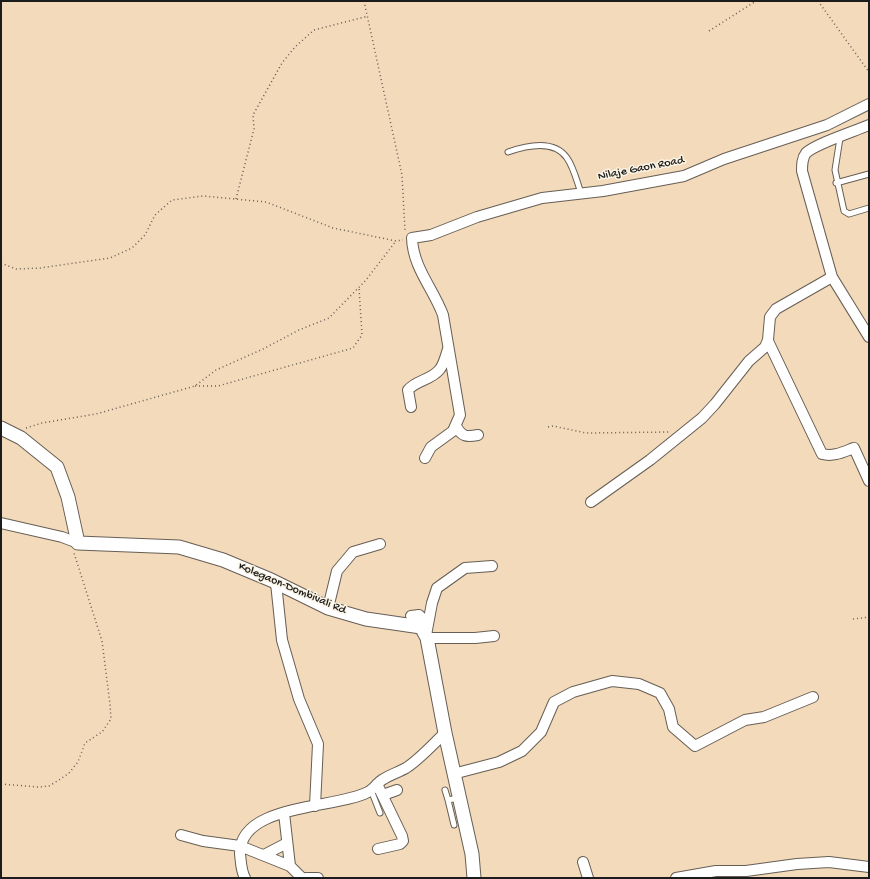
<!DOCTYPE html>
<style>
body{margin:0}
#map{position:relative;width:870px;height:879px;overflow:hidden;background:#f2dabb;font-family:"Gochi Hand",sans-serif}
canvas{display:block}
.frame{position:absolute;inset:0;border:2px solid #1c1c1c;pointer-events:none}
</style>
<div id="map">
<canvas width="870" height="879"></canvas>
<div class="frame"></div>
</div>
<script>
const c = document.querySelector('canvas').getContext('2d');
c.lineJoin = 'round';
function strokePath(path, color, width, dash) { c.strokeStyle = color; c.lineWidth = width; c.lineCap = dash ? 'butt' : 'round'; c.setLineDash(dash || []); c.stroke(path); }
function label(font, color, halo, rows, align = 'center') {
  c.font = font + ' "Gochi Hand",sans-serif'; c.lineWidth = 3; c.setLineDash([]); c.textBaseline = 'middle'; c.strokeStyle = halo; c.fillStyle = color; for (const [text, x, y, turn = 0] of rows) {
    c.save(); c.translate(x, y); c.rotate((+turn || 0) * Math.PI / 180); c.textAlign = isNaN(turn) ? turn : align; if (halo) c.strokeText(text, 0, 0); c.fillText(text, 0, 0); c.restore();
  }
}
const service = new Path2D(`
 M 840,138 L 835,170 L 844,211 L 849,214 L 869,208
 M 508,152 C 525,146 554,139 567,158 C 574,168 577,182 581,193
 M 836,183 L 869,174
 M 371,790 L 380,813
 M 445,790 L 448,800
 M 454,825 L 448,800 L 458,798`);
const minor = new Path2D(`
 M 869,125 C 855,131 815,144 806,153 C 802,158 802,165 802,171 L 832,277 L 869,337
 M 768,341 L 822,454 C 834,457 843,452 854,448 L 869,481
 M 411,407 L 408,390 C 416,380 432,380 440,369 C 444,364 446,355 448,349
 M 456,426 C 462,437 466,437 478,435
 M 425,458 L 431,447 L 453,431 L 460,415 L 443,315 C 433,288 413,268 412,238 L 431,235 L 477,217 L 542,198 L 603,191 L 684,176 L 724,159 L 827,125 L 869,104
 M 591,502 L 650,460 L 702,418 L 715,404 L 749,361 L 765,347 L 768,340 L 770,317 L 776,309 L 832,277
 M 1,523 L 62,537 L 78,543
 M 276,583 L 282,640 L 299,699 L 318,744 L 315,806
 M 328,608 L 337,571 L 353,552 L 380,544
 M 411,616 L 419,615 L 421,617 L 421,627
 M 426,635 L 432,603 L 437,588 L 465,568 L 492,566
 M 427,638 L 475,638 L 494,636
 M 453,774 L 499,762 L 522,751 L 541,732 L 554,702 L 573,692 L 612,681 L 639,684 L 660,693 L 669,709 L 673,727 L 695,746 L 745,720 L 764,717 L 813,697
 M 377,784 L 402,836 L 403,841 L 400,844 L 378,849
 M 383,795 L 397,790
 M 284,813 L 290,866 L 302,878
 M 181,835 L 203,841 L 240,846 L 290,866
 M 264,855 L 287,843
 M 583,862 L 588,878
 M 245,878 C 241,871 241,862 240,854 C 239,803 337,809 368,792 C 374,789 377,783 382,780 C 389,775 399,772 406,768 C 420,759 433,744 445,733
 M 306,878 L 318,878
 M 676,878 L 716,871 L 746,871 L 797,864 L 829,862 L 869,867`);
const tertiary = new Path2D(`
 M 1,428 L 21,438 L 57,467 L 68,497 L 78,543 L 179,547 L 223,560 L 271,580 L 328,608 L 366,619 L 421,627 L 427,638 L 445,733 L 472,854 L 474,878`);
strokePath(service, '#675e54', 7);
strokePath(minor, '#675e54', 12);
strokePath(tertiary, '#675e54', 15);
strokePath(new Path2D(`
 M 364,1 L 402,175 L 405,231
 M 818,1 L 869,72
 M 709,31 L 756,1
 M 236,199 L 254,129 L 253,115 L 282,63 L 295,47 L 314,30 L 368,16
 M 1,263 L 16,269 L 40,268 L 110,258 L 132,248 L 145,235 L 155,215 L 172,200 L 203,196 L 266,202 L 333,228 L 396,241 L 403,240
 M 195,386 L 218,386 L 353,348 L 362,335 L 359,288
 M 548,427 L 553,426 L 586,433 L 670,432
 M 26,428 L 42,423 L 96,414 L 195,386 L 216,370 L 263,349 L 299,330 L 329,318 L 366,280 L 396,241
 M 853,619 L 869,617
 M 1,784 L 38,787 L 49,786 L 59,780 L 69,773 L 78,762 L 85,743 L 102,732 L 111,719 L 110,704 L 102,641 L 74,553`), '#675e54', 1.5, [1, 3]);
strokePath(service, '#fff', 5);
strokePath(minor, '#fff', 10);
strokePath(tertiary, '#fff', 13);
label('12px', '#1c1c1c', '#fcf5e5', [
 ["Nilaje Gaon Road",641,169,-11],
 ["Kolegaon-Dombivali Rd",292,589,23]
]);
</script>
